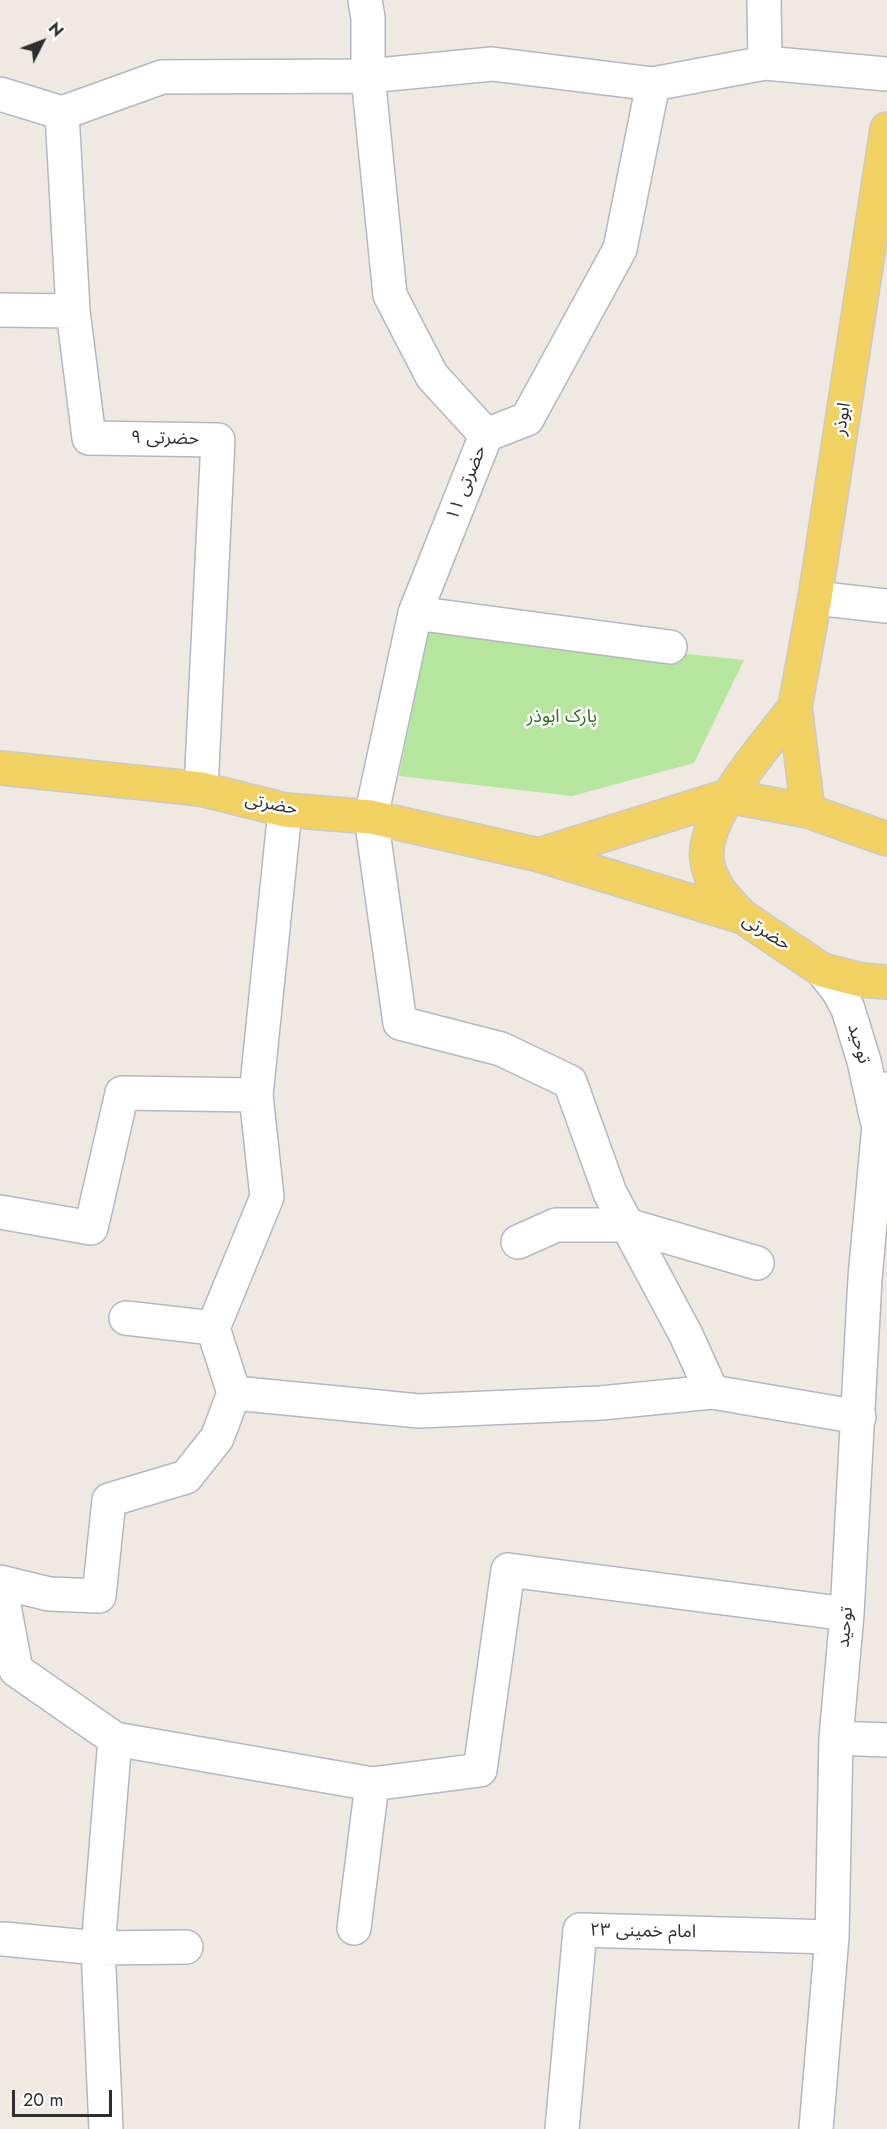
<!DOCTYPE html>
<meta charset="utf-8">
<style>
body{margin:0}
#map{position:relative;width:887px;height:2129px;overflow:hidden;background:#efe9e1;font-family:Jost,sans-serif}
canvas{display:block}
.north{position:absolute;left:12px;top:12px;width:60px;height:60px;-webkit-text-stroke:4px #fff;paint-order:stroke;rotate:48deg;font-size:16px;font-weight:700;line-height:24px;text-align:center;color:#2e2e2e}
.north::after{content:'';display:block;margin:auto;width:21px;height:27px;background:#2e2e2e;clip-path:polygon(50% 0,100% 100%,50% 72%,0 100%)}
.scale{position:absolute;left:12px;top:2090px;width:100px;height:27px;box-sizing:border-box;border:3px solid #2e2e2e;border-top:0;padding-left:8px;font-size:18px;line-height:21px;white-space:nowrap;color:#2e2e2e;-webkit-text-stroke:4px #fff;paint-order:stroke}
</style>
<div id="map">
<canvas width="887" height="2129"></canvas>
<div class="north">N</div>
<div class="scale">20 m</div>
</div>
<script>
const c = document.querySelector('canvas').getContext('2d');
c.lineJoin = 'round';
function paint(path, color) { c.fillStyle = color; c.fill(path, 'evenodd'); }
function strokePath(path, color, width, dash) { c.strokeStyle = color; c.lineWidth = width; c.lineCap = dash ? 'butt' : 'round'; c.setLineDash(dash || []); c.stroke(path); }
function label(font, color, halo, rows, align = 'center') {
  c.font = font + ' Jost,"Noto Sans Arabic",sans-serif'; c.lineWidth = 5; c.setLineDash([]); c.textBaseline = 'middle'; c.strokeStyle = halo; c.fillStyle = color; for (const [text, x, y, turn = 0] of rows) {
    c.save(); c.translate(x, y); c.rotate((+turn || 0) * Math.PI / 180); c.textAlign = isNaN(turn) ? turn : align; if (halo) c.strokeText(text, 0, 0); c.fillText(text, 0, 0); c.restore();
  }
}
paint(new Path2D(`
 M 429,626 L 744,660 L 694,763 L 572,796 L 399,776 Z`), '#b6e59e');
const minor = new Path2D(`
 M 365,0 L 368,18 L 368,76 L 390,295 L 432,376 L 486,435
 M 764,0 L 765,63
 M 653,84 L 620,249 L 527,419 L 486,435 L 415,613 L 371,817 L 400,1023 L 501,1049 L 570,1082 L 610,1193 L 686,1335 L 712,1392 L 859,1417
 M 0,94 L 62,113 L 162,77 L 368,76 L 492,64 L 653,84 L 765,63 L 887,74
 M 62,113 L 73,311 L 89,438 L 218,440 L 201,789
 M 0,310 L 73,311
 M 815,598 L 887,606
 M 415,613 L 670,647
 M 822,970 L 839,992 L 848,1009 L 864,1061 L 877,1120
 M 0,1212 L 91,1228 L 122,1093 L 256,1095
 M 518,1242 L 556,1225 L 627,1225 L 757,1263
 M 126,1318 L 213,1328
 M 234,1393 L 419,1411 L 601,1403 L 712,1392
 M 0,1582 L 49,1594 L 99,1596 L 109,1500 L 186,1477 L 217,1438 L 234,1393 L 213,1328 L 267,1197 L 256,1095 L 285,810
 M 0,1584 L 16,1670 L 115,1739 L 98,1948 L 106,2129
 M 836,1738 L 887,1740
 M 115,1739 L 372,1784 L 480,1770 L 508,1570 L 847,1614
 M 354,1928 L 372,1784
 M 4,1939 L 98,1948 L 186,1947
 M 562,2129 L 580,1930 L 832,1937
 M 816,2129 L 832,1937 L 836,1738 L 847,1614 L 865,1278 L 879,1125 L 887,1089`);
const major = new Path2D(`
 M 0,768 L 201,789 L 285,810 L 371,817 L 539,855 L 743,917 L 822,970 L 861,980 L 887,982
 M 808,811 L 795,707 L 815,598 L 887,129
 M 539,855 L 728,796 L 808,811 L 887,839
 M 743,917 C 727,901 710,884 707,860 C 701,816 769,742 795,707`);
strokePath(minor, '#b4b7c1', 36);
strokePath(major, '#c9c9c9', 36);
strokePath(minor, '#fff', 33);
strokePath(major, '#f2d163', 33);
label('18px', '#2e2e2e', '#fff', [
 ["ابوذر",843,419,-81],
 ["حضرتی ۹",165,439,1],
 ["حضرتی ۱۱",467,483,-68],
 ["حضرتی",271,805,11],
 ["حضرتی",766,933,32],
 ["توحید",858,1044,73],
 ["توحید",846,1627,-85],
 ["امام خمینی ۲۳",643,1932,1]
]);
label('18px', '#2c6e1b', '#fff', [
 ["پارک ابوذر",562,718]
]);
</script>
